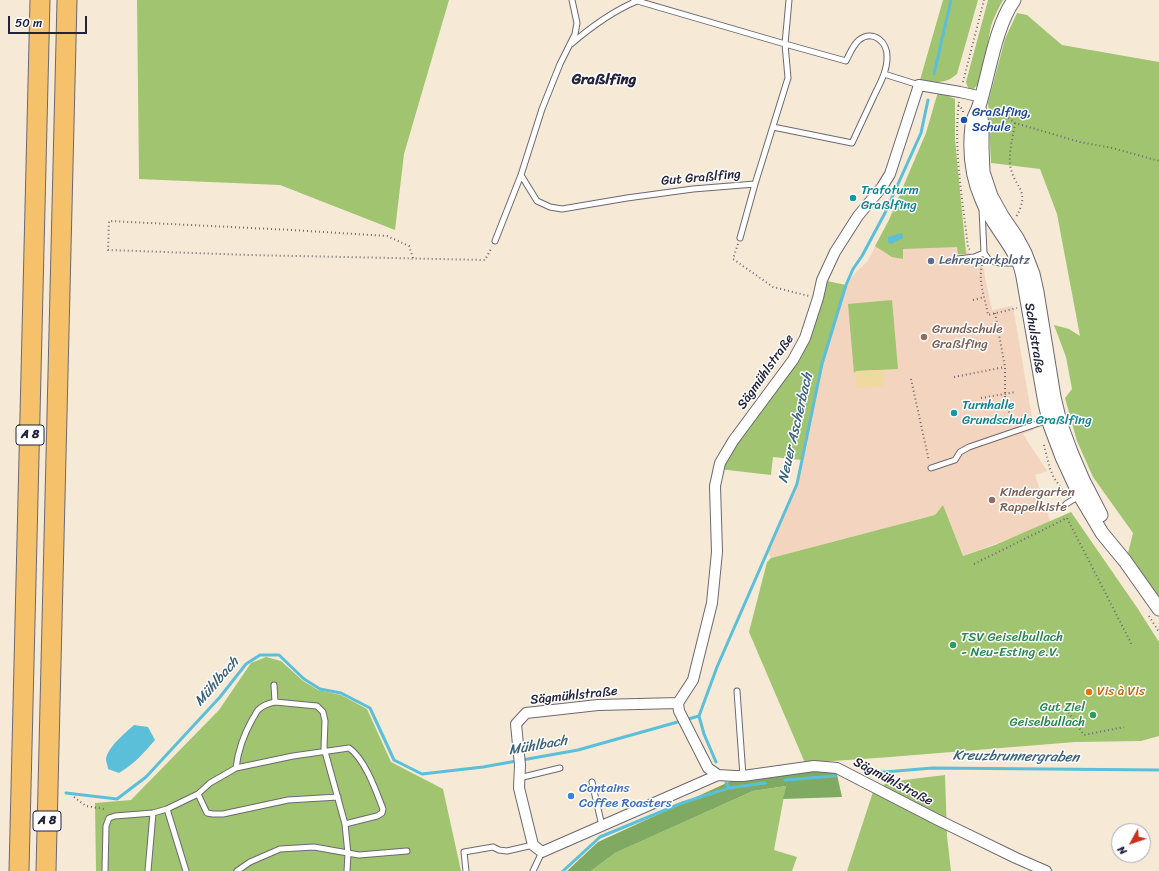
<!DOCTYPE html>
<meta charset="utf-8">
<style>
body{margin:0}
#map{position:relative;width:1159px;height:871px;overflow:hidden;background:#f6ead6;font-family:Sriracha,sans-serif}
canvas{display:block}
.north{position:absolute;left:1111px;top:823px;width:40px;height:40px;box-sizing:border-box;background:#fff;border:1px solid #a7a7b1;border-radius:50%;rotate:230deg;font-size:11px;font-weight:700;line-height:16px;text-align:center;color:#22223b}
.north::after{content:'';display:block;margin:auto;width:14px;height:18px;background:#c8321e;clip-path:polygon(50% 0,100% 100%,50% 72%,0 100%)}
.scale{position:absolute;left:8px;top:16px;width:79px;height:18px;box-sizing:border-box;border:2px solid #22223b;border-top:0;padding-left:5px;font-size:12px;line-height:14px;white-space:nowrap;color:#22223b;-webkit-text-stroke:3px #fff;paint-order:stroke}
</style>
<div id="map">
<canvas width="1159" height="871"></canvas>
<div class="north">N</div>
<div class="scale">50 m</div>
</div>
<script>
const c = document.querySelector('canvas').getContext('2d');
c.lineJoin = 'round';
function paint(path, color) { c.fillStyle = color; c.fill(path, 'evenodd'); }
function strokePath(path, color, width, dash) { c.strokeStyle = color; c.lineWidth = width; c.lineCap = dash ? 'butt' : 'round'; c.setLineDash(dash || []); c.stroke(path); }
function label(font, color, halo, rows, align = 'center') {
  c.font = font + ' Sriracha,sans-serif'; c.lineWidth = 3; c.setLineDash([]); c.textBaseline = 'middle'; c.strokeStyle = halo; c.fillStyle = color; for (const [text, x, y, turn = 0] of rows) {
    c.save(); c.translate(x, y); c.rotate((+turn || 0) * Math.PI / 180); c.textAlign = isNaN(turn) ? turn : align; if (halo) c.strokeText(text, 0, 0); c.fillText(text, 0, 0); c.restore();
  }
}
paint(new Path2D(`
 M 938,92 L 955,99 L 955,140 L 966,248 L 975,262 L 984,269 L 985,277 L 992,310 L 1013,306 L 1034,430 L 1023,434 L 1047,471 L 1035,475 L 1051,523 L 963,556 L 943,505 L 935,515 L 771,558 L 767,552 L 797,484 L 822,364 L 846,285 L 855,273 L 867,262 L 889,220 L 926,133 Z`), '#f3d4be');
paint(new Path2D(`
 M 137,0 L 449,0 L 404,154 L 395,230 L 280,185 L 139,179 Z
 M 943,0 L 978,0 L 957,74 C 945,85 935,82 920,80 Z
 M 988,0 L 1003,0 C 999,7 995,15 992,23 C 987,37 986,83 972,90 L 968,88 L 966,82 Z
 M 1017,13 L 1027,15 L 1062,45 L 1159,62 L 1159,597 L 1128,553 L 1133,533 L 1093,477 L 1077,441 L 1065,398 L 1072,389 L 1066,357 L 1054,325 L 1069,329 L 1080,336 L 1057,214 L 1040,169 L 991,163 L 988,103 L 1005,39 Z
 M 938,92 L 955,99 L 955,140 L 966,254 L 958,254 L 957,247 L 903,249 L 903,259 L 892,257 L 875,246 L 889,220 L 926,133 Z
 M 822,280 L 846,285 L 822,364 L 802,460 L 773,457 L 771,475 L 719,469 L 793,360 Z
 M 892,300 L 898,369 L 856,371 L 854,373 L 848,304 Z
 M 943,505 L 963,556 L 995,545 L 1071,512 L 1138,609 L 1159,642 L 1159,736 L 1141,741 L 1075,742 L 890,757 L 805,763 L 749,632 L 767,562 L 771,558 L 935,515 Z
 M 266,657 L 281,661 L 303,681 L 318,690 L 341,695 L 367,709 L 391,762 L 443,789 L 461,871 L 96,871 L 95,803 L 131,800 L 219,710 L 251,663 Z
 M 945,775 L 947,836 L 951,871 L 847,871 L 873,792 L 888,782 Z
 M 786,786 L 774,850 L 797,857 L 792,871 L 591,871 L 615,853 L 753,791 Z`), '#a0c46f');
paint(new Path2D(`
 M 799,770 L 836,770 L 842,797 L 783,799 L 786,786 L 753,791 L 615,853 L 591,871 L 567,871 L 598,842 L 733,780 Z`), '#80aa62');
paint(new Path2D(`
 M 883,370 L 884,386 L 857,388 L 856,371 Z`), '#eeda9e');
paint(new Path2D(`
 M 902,233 L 903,236 L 903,238 L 891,244 L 888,242 L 888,237 Z
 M 134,725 L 148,727 L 155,740 C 144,753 133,765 119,773 L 108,769 C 108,766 106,762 106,759 C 107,748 126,732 134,725 Z`), '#5bbfd9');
strokePath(new Path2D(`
 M 934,74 L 951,0
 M 716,762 L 704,734 L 699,716 L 717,667 L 797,484 L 822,364 L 846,285 L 853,269 L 862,256 L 885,213 L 921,133 L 928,100
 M 873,773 L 932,768 L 1159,770
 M 785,780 L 835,776
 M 729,788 L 765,783
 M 66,793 L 117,799 L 146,777 L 220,697 L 246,664 L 260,655 L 279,655 L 304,679 L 320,689 L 341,693 L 370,708 L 394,760 L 422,774 L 483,767 L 578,750 L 699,716
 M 563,871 L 600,837 L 682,803 L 729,788 L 726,783`), '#5bbfd9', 3);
const service = new Path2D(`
 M 634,0 L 785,44 L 846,61 C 850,53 853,45 859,40 C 873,29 888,42 887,58 C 887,72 879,85 873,98 C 866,113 859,128 852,143 L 773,127
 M 571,44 C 591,27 613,11 637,1
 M 884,74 L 919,85
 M 521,175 L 537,201 L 550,207 L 562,209 L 627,198 L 693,189 L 755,184 L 788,78 L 785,44 L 789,0
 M 982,209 L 984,253 L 989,260 L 1000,263 L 1018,263
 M 740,238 L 755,184
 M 495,241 L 521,175 L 542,109 L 560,64 L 575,34 L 577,23 L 572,0
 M 958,259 L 974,257 L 984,253
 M 931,468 L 955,460 L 960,452 L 969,447 L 1048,420
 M 1066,504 L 1079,496
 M 274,685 L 275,702 L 317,706 L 323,712 L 325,721 L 324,748 L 345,824 L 348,854 L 347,871
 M 737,691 L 743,776
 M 236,768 C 238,750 244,734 253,718 C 255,716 256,712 258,710 C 262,706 270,703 275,702
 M 519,778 L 560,768
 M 592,782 L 602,826
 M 198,794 L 207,813 L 213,814 L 223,814 L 288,800 L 338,797
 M 167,809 L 198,794 L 210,783 L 236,768 L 293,756 L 349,748 C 365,759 376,791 383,809 L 382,813 L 377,816 L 345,824
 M 105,871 L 106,826 L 109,818 L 115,816 L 153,813
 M 148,871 L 153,813 L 167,809 L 186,871
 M 237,871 L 250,862 L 280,849 L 314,847 L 359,855 L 407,851
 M 466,871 L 464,852 L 493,847 L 499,850 L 507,851 L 533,845
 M 533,871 L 542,852`);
const minor = new Path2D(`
 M 678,703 L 598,705 L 526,713 L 516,724 L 520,765 L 519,788 L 533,845 L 542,852 L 718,775 L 735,776 L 743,776 L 814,766 L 837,768 L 936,819 L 1016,858 L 1046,871
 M 718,775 L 708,768 L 679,711 L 678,703 L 693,680 L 712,603 L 717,552 L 715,486 L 720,463 L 733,441 L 793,360 L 805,338 L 818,298 L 822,280 L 835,252 L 858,216 L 882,187 L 890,174 L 919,85 L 960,92 L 982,97`);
const tertiary = new Path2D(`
 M 1014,0 C 995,27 989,74 979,106 C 977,113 972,119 972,126 C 969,151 972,177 982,200 C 991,223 1009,240 1019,263 C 1021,267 1022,272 1023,277 L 1045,403 L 1050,425 L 1062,457 L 1080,496 L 1102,533 L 1125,561 L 1159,609
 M 979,108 L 982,124 L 982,148 L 983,172 L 991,196 L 1002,216 L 1017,238 L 1025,253 L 1033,274 L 1037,292 L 1054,397 L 1060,422 L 1071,452 L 1083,480 L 1101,515`);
const motorway = new Path2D(`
 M 19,871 L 40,0
 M 46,871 L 67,0`);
strokePath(service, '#6c6871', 7);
strokePath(minor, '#6c6871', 12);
strokePath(tertiary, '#6c6871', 15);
strokePath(motorway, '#6c6871', 21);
strokePath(new Path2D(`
 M 963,82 L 984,0
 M 959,102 C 953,150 963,200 968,248 L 970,250
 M 958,105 L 963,110 L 963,113
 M 990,110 L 1005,115 L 1015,123 L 1080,142 L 1112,148 L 1159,161
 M 1015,123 C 1013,137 1009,150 1010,164 C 1013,188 1032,189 1016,217
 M 738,244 L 733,259 L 773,287 L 809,296
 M 413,258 L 409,246 L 387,236 L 292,230 L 109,221 L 108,250 L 250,255 L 485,260 L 492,247
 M 982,265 C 978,281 985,298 988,315 L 1017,308
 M 973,300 L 984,297
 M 995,313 L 1005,367 L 1005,400 L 1010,415 L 1016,423
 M 954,377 L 1005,367
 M 911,379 L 929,461
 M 981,398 L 1016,392
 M 1044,445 L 1050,469 L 1054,478 L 1066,495
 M 974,564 L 1067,518 L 1132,645
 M 1149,616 L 1159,632
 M 1066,709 L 1084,735 L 1124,727
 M 74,797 L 86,806 L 104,809`), '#6c6871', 2, [1, 3]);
strokePath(service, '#fff', 5);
strokePath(minor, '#fff', 10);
strokePath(tertiary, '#fff', 13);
strokePath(motorway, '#f5c16b', 19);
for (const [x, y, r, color] of [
 [964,120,4,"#1a4fb4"],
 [853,198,4,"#0f9aa8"],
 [931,261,4,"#5c6f8a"],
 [924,337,4,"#8d6e63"],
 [954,413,4,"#0f9aa8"],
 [992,500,4,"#8d6e63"],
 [953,645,4,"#2e9e5b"],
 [1089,692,4,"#e8710a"],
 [1093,715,4,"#2e9e5b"],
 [571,796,4,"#3f7fe0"]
]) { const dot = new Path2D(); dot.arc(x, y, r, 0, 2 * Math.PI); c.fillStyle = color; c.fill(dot); strokePath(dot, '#fff', 1.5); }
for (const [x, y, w] of [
 [30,435,28],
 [47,821,28]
]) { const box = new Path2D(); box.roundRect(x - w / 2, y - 10, w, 20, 3); c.fillStyle = '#fff'; c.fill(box); strokePath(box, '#22223b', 1); }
label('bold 12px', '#22223b', null, [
 ["A 8",30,435],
 ["A 8",47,821]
]);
label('13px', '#164399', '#fff', [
 ["Graßlfing,",972,113],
 ["Schule",972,128]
], 'left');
label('13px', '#22223b', '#fff', [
 ["Gut Graßlfing",701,178,-5],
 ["Schulstraße",1034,338,81],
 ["Sägmühlstraße",766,372,-55],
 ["Sägmühlstraße",574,696,-6],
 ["Sägmühlstraße",893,782,28]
]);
label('13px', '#0d838f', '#fff', [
 ["Trafoturm",861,191],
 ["Graßlfing",861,206],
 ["Turnhalle",962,406],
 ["Grundschule Graßlfing",962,421]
], 'left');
label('13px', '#4e5e75', '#fff', [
 ["Lehrerparkplatz",939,261]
], 'left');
label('13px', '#785e54', '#fff', [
 ["Grundschule",932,330],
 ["Graßlfing",932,345],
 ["Kindergarten",1000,493],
 ["Rappelkiste",1000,508]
], 'left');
label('13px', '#27864d', '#fff', [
 ["TSV Geiselbullach",961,638],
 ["- Neu-Esting e.V.",961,653],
 ["Gut Ziel",1085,708,"right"],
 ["Geiselbullach",1085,723,"right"]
], 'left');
label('13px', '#c56008', '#fff', [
 ["Vis à Vis",1097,692]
], 'left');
label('13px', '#366cbe', '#fff', [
 ["Contains",579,789],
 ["Coffee Roasters",579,804]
], 'left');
label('italic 14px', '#39617a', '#fff', [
 ["Neuer Ascherbach",796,428,-77],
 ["Mühlbach",217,682,-49],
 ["Mühlbach",538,746,-10],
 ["Kreuzbrunnergraben",1016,757,1]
]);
label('bold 15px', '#22223b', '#fff', [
 ["Graßlfing",604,80]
]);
</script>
